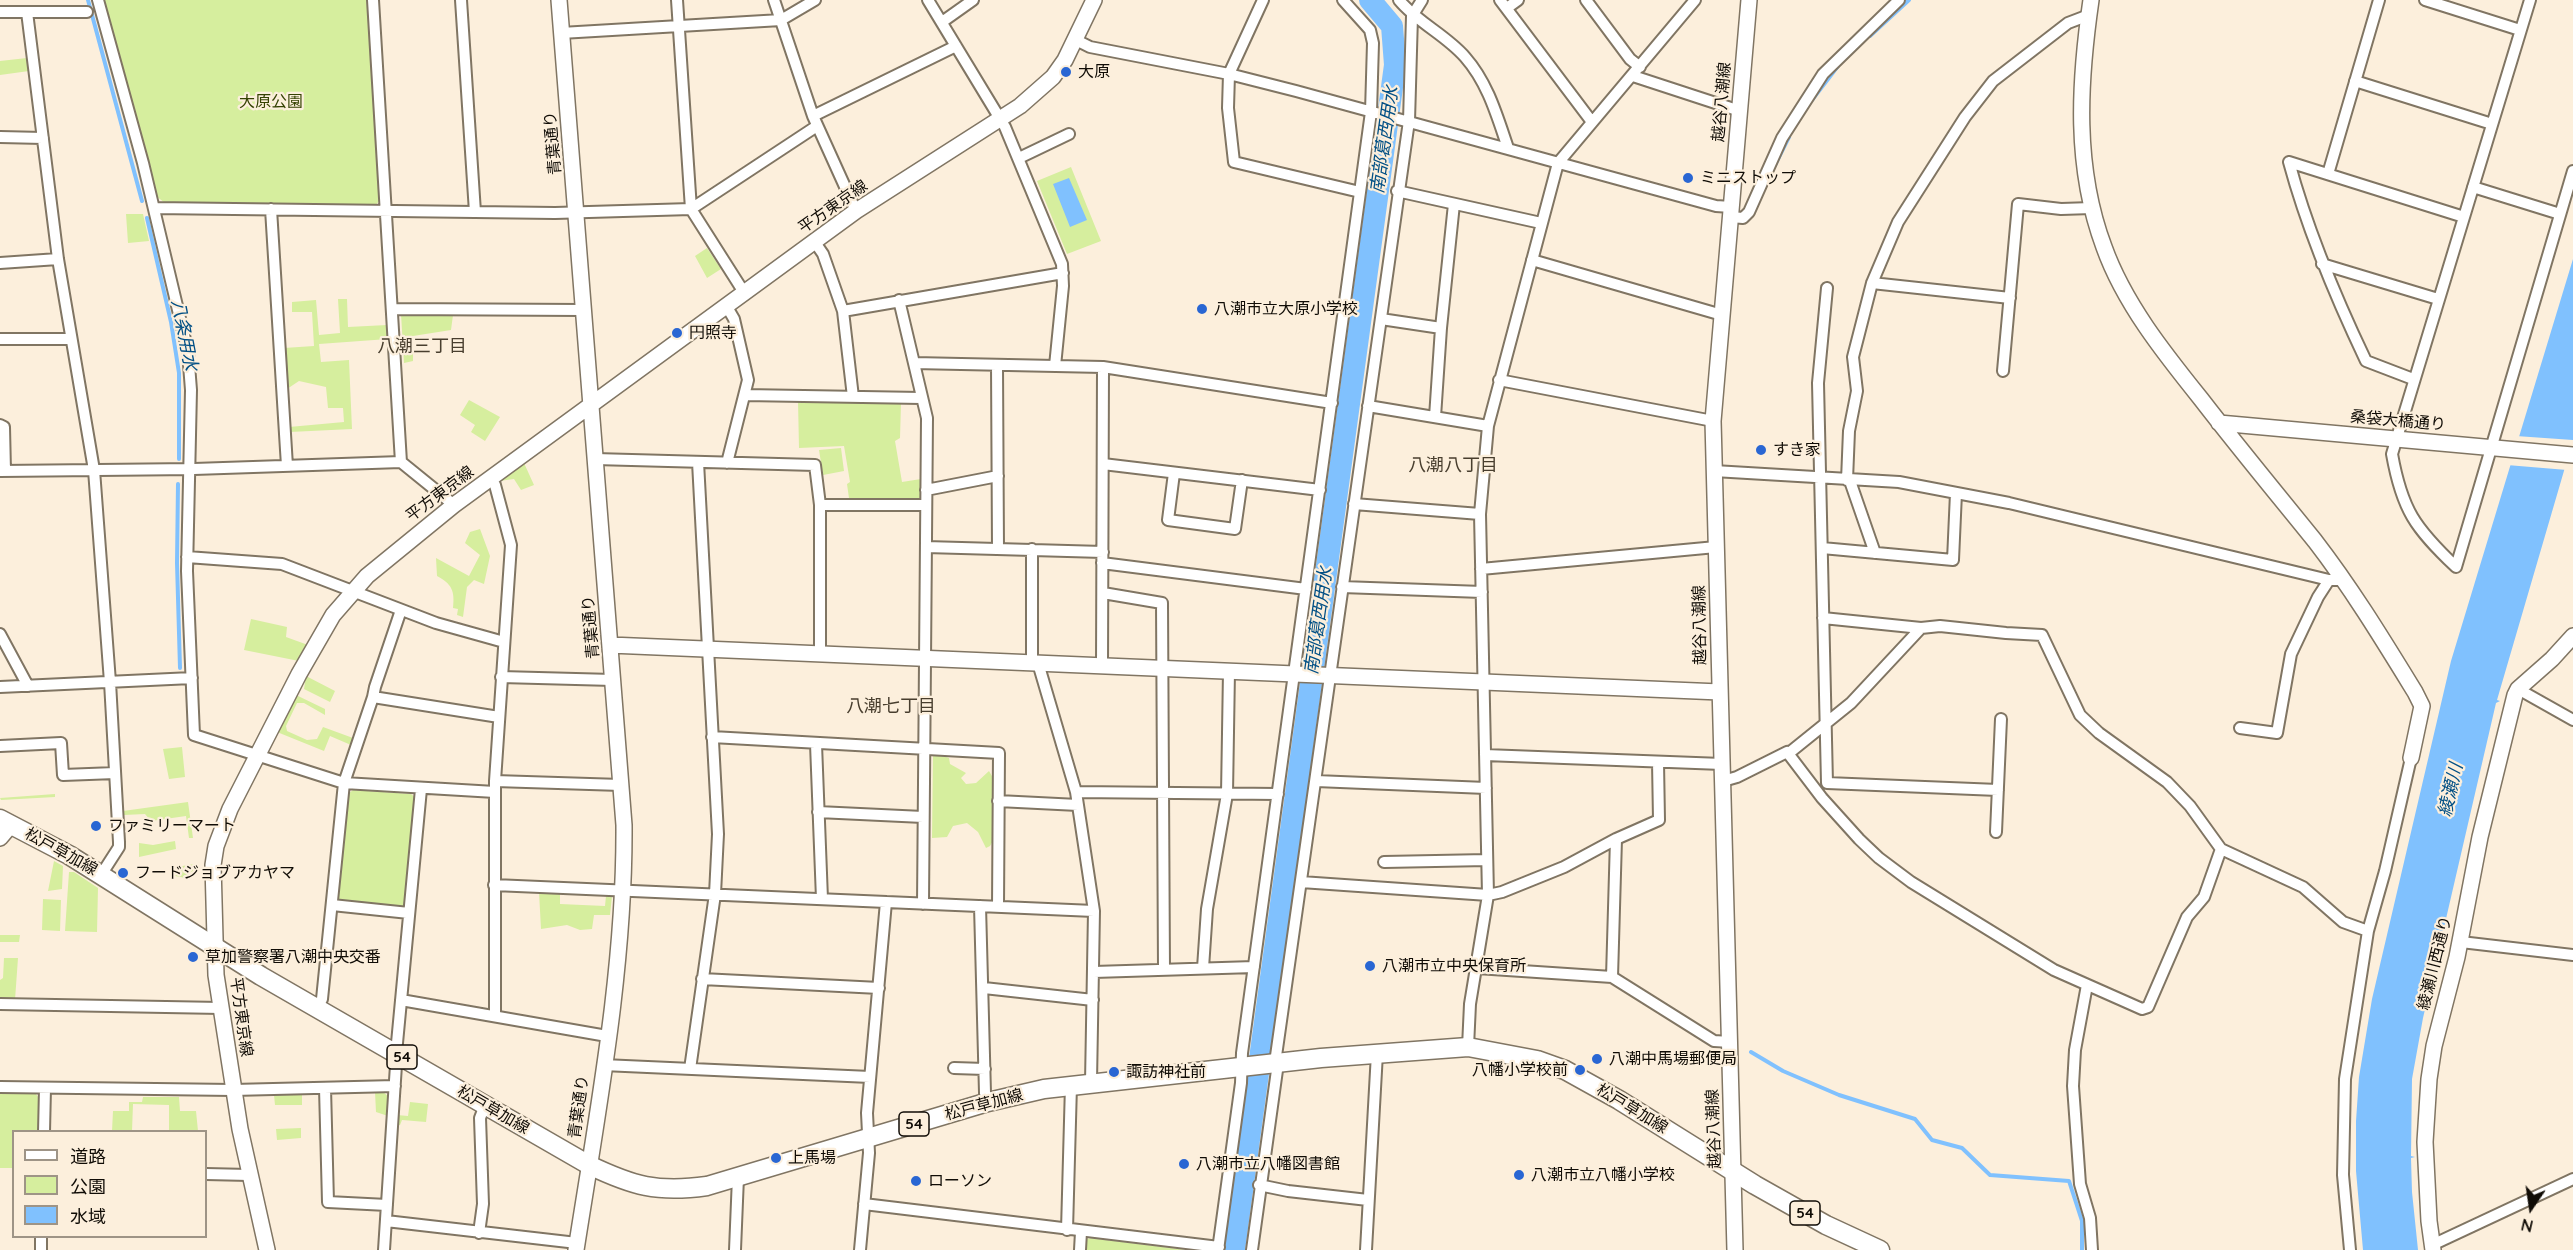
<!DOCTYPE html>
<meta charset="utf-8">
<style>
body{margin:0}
#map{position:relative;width:2573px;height:1250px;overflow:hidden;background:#fcefdc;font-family:Quicksand,"Noto Sans JP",sans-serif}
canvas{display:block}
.legend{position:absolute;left:12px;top:1130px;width:195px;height:108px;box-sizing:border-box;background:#fcefdc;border:2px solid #9e9486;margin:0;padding:8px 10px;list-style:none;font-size:18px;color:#100c06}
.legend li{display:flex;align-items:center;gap:12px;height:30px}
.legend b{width:30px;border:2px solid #9e9486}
.north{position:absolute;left:2501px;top:1178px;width:60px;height:60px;-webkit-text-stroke:4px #fcefdc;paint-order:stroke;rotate:193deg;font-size:16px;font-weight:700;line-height:24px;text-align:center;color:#100c06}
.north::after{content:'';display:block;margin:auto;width:21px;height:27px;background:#100c06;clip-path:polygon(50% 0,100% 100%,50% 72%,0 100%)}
</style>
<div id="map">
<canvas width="2573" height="1250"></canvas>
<ul class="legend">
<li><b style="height:8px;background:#fff"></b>道路</li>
<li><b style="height:16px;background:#d6ee9e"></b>公園</li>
<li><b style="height:16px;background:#80c1fe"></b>水域</li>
</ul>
<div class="north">N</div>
</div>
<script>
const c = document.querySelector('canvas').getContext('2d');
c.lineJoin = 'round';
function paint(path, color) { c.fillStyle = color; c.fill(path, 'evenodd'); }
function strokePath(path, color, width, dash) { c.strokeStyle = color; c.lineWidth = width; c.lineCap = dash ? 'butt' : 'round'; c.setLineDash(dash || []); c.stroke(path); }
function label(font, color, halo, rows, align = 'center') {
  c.font = font + ' Quicksand,"Noto Sans JP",sans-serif'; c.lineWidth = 4.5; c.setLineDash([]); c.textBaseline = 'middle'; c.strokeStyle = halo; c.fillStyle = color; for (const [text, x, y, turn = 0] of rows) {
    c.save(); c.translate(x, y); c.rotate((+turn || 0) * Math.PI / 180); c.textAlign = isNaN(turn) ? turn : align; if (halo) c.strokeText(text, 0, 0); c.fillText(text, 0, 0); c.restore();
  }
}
paint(new Path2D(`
 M 103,0 L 368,0 L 380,200 L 375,206 L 165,203 L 156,196 Z
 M 27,58 L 29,71 L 0,75 L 0,61 Z
 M 1071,167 L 1101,241 L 1067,254 L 1037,181 Z
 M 126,214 L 143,214 L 149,241 L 128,243 Z
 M 707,248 L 721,269 L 707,278 L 695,256 Z
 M 338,299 L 347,299 L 348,327 L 387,325 L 388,339 L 319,344 L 321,362 L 349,360 L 352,429 L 290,432 L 289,427 L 344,422 L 343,408 L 328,408 L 326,387 L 299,381 L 287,389 L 284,348 L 314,346 L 312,312 L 292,312 L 292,302 L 316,300 L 319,335 L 340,333 Z
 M 401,314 L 453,315 L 451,330 L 413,336 L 413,361 L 404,363 Z
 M 469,400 L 500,417 L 485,441 L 471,432 L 475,425 L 460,415 Z
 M 798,401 L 901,403 L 900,438 L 895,441 L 902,482 L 921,479 L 921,500 L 849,498 L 847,484 L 850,482 L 844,446 L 799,448 Z
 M 841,448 L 844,471 L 823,475 L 819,450 Z
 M 524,463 L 534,485 L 521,490 L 514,479 L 499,481 Z
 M 480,529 L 490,556 L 484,584 L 474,580 L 467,587 L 463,617 L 457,615 L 458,609 L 453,608 C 455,591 452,584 437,576 L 436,558 L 469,576 L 480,555 L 465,543 L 470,532 Z
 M 251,619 L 287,627 L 286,637 L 308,645 L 299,661 L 244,650 Z
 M 306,676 L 335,691 L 330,702 L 304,689 Z
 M 296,695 L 325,709 L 325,715 L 304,703 L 297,703 L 286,726 L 287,731 L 307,740 L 317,739 L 323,727 L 353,738 L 351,745 L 330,736 L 324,751 L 277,732 Z
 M 182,747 L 185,777 L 169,779 L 163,749 Z
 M 940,755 L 949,758 L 950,764 L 966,773 L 961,778 L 966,784 L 976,783 L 989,771 L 993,778 L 993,841 L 990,846 L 986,848 L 978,832 L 967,823 L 953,826 L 947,837 L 932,838 L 933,756 Z
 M 353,790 L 411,794 L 416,798 L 405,904 L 401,908 L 342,902 L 338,898 L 348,794 Z
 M 55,794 L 55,797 L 1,800 L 0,798 Z
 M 188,802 L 193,838 L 189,838 L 186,816 L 151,821 L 145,814 L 124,815 L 123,811 Z
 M 175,841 L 176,849 L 139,857 L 139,843 L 153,845 Z
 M 54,861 L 63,866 L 62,889 L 48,891 Z
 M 195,864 L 195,871 L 191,872 L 191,879 L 170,875 L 170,868 Z
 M 69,872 L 74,872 L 98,888 L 97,932 L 65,931 Z
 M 539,892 L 560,893 L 560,904 L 605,906 L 606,896 L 612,896 L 610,915 L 594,915 L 592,929 L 580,930 L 567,925 L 541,929 Z
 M 43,899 L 61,900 L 60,931 L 42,930 Z
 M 0,935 L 20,935 L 19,942 L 0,942 Z
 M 4,958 L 18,958 L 15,1000 L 0,1000 L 0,980 L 3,978 Z
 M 375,1092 L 383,1092 L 389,1097 L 388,1116 L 376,1112 Z
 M 0,1093 L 35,1093 L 39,1098 L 39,1131 L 14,1132 L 13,1168 L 0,1168 Z
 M 302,1094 L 302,1105 L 275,1105 L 274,1095 Z
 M 143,1097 L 179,1097 L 180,1111 L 196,1111 L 198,1131 L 169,1131 L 169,1105 L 133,1104 L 132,1131 L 112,1131 L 113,1111 L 129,1111 L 129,1102 L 142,1102 Z
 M 410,1102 L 428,1104 L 426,1122 L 402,1120 L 400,1125 L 397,1125 L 397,1115 L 408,1116 Z
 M 301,1128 L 301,1138 L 277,1140 L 276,1129 Z
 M 1091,1238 L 1187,1250 L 1086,1250 L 1087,1239 Z`), '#d6ee9e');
paint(new Path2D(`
 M 1069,178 L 1087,220 L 1070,227 L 1053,184 Z
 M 2573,259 L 2573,440 L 2497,700 L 2500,701 L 2496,703 L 2423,1018 L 2412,1079 L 2411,1156 L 2415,1157 L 2411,1158 L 2412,1192 L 2418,1250 L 2363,1250 L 2356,1171 L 2356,1121 L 2359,1077 L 2372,999 L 2451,661 Z`), '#80c1fe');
paint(new Path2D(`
 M 2516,436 L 2573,440 L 2573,450 L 2567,470 L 2507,465 Z`), '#fcefdc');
strokePath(new Path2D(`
 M 88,0 L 142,201
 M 1870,36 L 1909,0
 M 1812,100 L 1838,66
 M 1775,165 L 1789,137
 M 147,218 L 171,322 L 179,373 L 179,459
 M 178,484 L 177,563 L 180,668
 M 1751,1052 L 1783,1071 L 1839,1095 L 1915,1119 L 1932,1140 L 1962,1148 L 1990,1175 L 2069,1181 L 2082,1221 L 2082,1250`), '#80c1fe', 4);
strokePath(new Path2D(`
 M 1234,1250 L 1395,65 L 1392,26 L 1370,0`), '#80c1fe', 22);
const street = new Path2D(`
 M 98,0 L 143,163 L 188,352 L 191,390 L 187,571 L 194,735 L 344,783 L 495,792
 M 373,0 L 401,462
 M 461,0 L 475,212
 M 677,0 L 691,209 L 745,294
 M 774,0 L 813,116 L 856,211
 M 928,0 L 1005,127 L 1062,264 L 1063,286 L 1055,366
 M 1263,0 L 1229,74 L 1228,108 L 1234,162 L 1360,192
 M 1399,0 C 1418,23 1446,35 1465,57 C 1488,83 1497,116 1508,148
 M 1500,0 L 1592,122
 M 1586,0 L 1630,59 L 1640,67
 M 2425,0 L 2520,30
 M 2530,0 L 2392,454 C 2402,510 2415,528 2456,567 L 2573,171
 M 1507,8 L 1518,0
 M 0,12 L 87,12
 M 27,12 L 58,259 L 94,470 L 110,682 L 119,842 L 119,847 L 101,875
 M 942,22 L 973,0
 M 561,33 L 781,20 L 815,0
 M 1076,40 L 1090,47 L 1229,74 L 1296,91 L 1716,206 L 1731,207
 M 1633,76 L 1740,111
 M 2355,81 L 2492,124
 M 813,116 L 956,46
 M 0,137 L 43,138
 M 1019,158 L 1069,134
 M 2289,162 C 2308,232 2335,296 2366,361 L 2413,379
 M 2289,162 L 2464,217
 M 2328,174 L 2379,0
 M 2473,187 L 2560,214
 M 1397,191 L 1541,223
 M 154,208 L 555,213 L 691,209 L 817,126
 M 271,209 L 287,466
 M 1730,217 L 1743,218 L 1749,212 L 1782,138 L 1823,74 L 1899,0
 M 814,241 L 823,254 L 843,311 L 1063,273
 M 1532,260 L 1722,315
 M 0,263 L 58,259
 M 2322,264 L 2438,299
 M 1872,283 L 2010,298
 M 1827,288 L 1818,383 L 1827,783 L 1998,790
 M 899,300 L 927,418 L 923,904
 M 392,309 L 583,310
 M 843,311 L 853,397
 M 1381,319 L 1441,328
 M 0,339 L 71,339
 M 914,363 L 1103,367 L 1332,403
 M 997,365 L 998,549
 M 2003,371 L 2018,204 L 2061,209 L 2092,208
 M 1499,380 L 1713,421
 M 745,395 L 921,398
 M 1368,406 L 1488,426
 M 1435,417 L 1441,328 L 1454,204
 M 0,425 L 4,427 L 5,471
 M 595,459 L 815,465 L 820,505 L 820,653
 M 727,463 L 748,380 L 734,319 L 727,307
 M 1103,464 L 1320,490
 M 0,471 L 194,469 L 401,462 L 454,505
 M 1714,471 L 1899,482 L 2009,503 L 2329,580 L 2344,580
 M 1174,473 L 1168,520 L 1235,529 L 1242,480
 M 491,479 L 495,485 L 511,545 L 495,781 L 495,1015
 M 1847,480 L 1849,431 L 1857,391 L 1853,357 L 1872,283 L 1898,222 L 1965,117 L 1993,81 L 2068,23 L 2089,15
 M 1850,481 L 1875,553
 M 926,490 L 998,476
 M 1354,504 L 1480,514
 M 820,505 L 926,505
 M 926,547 L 1103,552
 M 1822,548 L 1953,560 L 1956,493
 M 1032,549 L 1032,663
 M 187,557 L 282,564 L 436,623 L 504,642
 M 1102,563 L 1306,589
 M 1481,569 L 1716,547
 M 1342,587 L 1482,592
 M 1103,593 L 1162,603 L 1164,969
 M 1823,618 L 1921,628 L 1940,626 L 2006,633 L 2042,635 L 2080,715 L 2099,733 L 2167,782 L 2190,806 L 2221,849 L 2303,887 L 2343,922 L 2368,931
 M 0,634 L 28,686
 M 1038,663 L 1076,792 L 1094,911 L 1091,1082
 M 1102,666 L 1103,367
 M 501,677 L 613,680
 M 0,687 L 192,678
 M 2518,689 L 2573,720
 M 373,697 L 375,687 L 401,610
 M 2240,728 L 2277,733 L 2291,654 L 2318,597 L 2329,580
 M 712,737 L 999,753 L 998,907
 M 816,744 L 822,899
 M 0,746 L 61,743 L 63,775 L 115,773
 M 1789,753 L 1851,703 L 1921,628
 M 1485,755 L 1722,764
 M 495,781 L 621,785
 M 1316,781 L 1486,788
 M 1723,781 L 1737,777 L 1787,752 L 1822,798 L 1859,839 L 1879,858 L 1911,882 L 2054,970 L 2142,1009 L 2148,1007 L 2187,917 L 2204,897 L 2221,849
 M 1076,792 L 1278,794
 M 998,801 L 1078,805
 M 818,812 L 923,817
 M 1996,832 L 2001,719
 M 1384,862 L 1487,860
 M 1301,882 L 1488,895 L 1502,892 L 1564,867 L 1616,839 L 1659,820 L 1658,762
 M 494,885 L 1094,911
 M 332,905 L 409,913
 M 980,906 L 985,1093 L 988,1102
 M 2461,942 L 2573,955
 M 1203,968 L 1207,909 L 1227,794 L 1229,671
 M 1477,968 L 1612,977 L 1714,1041 L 1730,1042
 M 1094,972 L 1254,967
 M 1612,977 L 1616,839
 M 702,979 L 879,988
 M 2087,985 L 2075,1050 L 2073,1086 L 2080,1184 L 2090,1218 L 2092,1250
 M 984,988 L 1093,1000
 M 401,1000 L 607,1036
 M 0,1004 L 221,1008
 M 317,1008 L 322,999 L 344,783 L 373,697 L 499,717
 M 1468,1047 L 1470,1004 L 1488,895 L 1480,514 L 1488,426 L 1558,163 L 1695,0
 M 392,1051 L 397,1043 L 421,789
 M 1275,1063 L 1409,121 L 1412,16 L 1422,0
 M 603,1065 L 870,1077
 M 954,1068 L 985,1069
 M 690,1069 L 715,894 L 718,834 L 698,462
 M 0,1087 L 233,1090 L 395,1086
 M 325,1088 L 328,1202 L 387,1205
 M 44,1132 L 45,1088
 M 206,1174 L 249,1175
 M 1259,1185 L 1288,1191 L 1368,1200
 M 864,1204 L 1219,1247
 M 386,1221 L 577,1243
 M 1067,1230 L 1071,1085
 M 479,1233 L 483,1204 L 480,1118 L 485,1105
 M 2432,1245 L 2573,1179
 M 41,1250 L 41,1236
 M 384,1250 L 396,1065 L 402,1057
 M 735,1250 L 738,1177
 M 860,1250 L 869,1153 L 867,1113 L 886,902
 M 1080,1250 L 1081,1232
 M 1218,1250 L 1241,1083 L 1242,1053 L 1371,112 L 1373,43 L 1370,30 L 1343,0
 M 1252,1250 L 1278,1063
 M 1366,1250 L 1377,1053
 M 2350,1250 L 2343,1175 L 2345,1079 L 2368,931 L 2385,871 L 2411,758`);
const secondary = new Path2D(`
 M 559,0 L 624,825 C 625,967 598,1109 576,1250
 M 2091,0 C 2079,83 2074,167 2104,247 C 2124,303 2164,353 2201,399 C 2238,447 2277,494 2315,541 C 2352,589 2383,640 2415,692 L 2422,706 L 2411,758
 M 2219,423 L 2573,455
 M 610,645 L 1720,692
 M 0,838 L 11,825
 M 267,1250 L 240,1129 L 216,975 L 213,865 L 216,846 L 230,809 L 299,674 L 333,615 L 367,576 L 454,505 L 856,211 L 1020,106 L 1053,77 L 1065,60 L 1094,0
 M 1735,1250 L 1713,421 L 1749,0
 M 2433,1250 L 2429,1221 L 2425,1142 L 2429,1079 L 2434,1046 L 2457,957 L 2480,837 L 2515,695 L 2518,689 L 2552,659 L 2573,636`);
const primary = new Path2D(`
 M 0,819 L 69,855 L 261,976 L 589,1165 C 633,1186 657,1193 707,1186 L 988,1102 L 1044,1089 L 1321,1058 L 1468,1047 L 1537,1060 L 1565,1070 L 1619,1100 L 1755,1185 L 1826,1225 L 1880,1250`);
strokePath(street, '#807563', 14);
strokePath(secondary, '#807563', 18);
strokePath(primary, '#807563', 21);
strokePath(street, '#fff', 10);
strokePath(secondary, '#fff', 15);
strokePath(primary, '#fff', 18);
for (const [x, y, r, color] of [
 [1066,72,6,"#2966d3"],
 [1688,178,6,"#2966d3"],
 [1202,309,6,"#2966d3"],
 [677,333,6,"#2966d3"],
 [1761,450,6,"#2966d3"],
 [96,826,6,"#2966d3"],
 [123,873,6,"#2966d3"],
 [193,957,6,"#2966d3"],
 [1370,966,6,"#2966d3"],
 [1597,1059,6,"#2966d3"],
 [1580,1070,6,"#2966d3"],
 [1114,1072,6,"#2966d3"],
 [776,1158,6,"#2966d3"],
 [1184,1164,6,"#2966d3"],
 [1519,1175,6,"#2966d3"],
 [916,1181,6,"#2966d3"]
]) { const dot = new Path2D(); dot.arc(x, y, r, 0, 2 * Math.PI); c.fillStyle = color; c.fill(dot); strokePath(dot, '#fcefdc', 2); }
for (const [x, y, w] of [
 [402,1057,30],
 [914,1124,30],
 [1805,1213,30]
]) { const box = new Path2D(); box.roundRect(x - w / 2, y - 12, w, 24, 4.5); c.fillStyle = '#fcefdc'; c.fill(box); strokePath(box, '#100c06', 1.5); }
label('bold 15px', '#100c06', null, [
 ["54",402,1057],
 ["54",914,1124],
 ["54",1805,1213]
]);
label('16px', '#100c06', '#fcefdc', [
 ["大原",1078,72],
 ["ミニストップ",1700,178],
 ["八潮市立大原小学校",1214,309],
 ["円照寺",689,333],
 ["すき家",1773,450],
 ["ファミリーマート",108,826],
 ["フードジョブアカヤマ",135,873],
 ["草加警察署八潮中央交番",205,957],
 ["八潮市立中央保育所",1382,966],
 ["八潮中馬場郵便局",1609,1059],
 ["八幡小学校前",1568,1070,"right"],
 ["諏訪神社前",1126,1072],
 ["上馬場",788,1158],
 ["八潮市立八幡図書館",1196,1164],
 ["八潮市立八幡小学校",1531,1175],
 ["ローソン",928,1181]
], 'left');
label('16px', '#354203', '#fcefdc', [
 ["大原公園",271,102]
]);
label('16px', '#100c06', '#fcefdc', [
 ["越谷八潮線",1722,102,-85],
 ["青葉通り",553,143,-95],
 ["平方東京線",833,207,-35],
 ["桑袋大橋通り",2398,421,5],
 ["平方東京線",440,494,-37],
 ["越谷八潮線",1700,625,-91],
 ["青葉通り",591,627,-95],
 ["松戸草加線",61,852,29],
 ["綾瀬川西通り",2435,963,-76],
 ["平方東京線",241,1017,82],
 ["松戸草加線",984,1105,-15],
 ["青葉通り",579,1107,-82],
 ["松戸草加線",1632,1109,31],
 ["松戸草加線",493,1110,30],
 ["越谷八潮線",1714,1129,-92]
]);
label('italic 18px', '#014f85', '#fcefdc', [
 ["南部葛西用水",1385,140,-82],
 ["八条用水",184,335,79],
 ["南部葛西用水",1319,621,-82],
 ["綾瀬川",2451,790,-77]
]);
label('18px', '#483e2e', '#fcefdc', [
 ["八潮三丁目",422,347],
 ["八潮八丁目",1453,466],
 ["八潮七丁目",891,707]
]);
</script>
